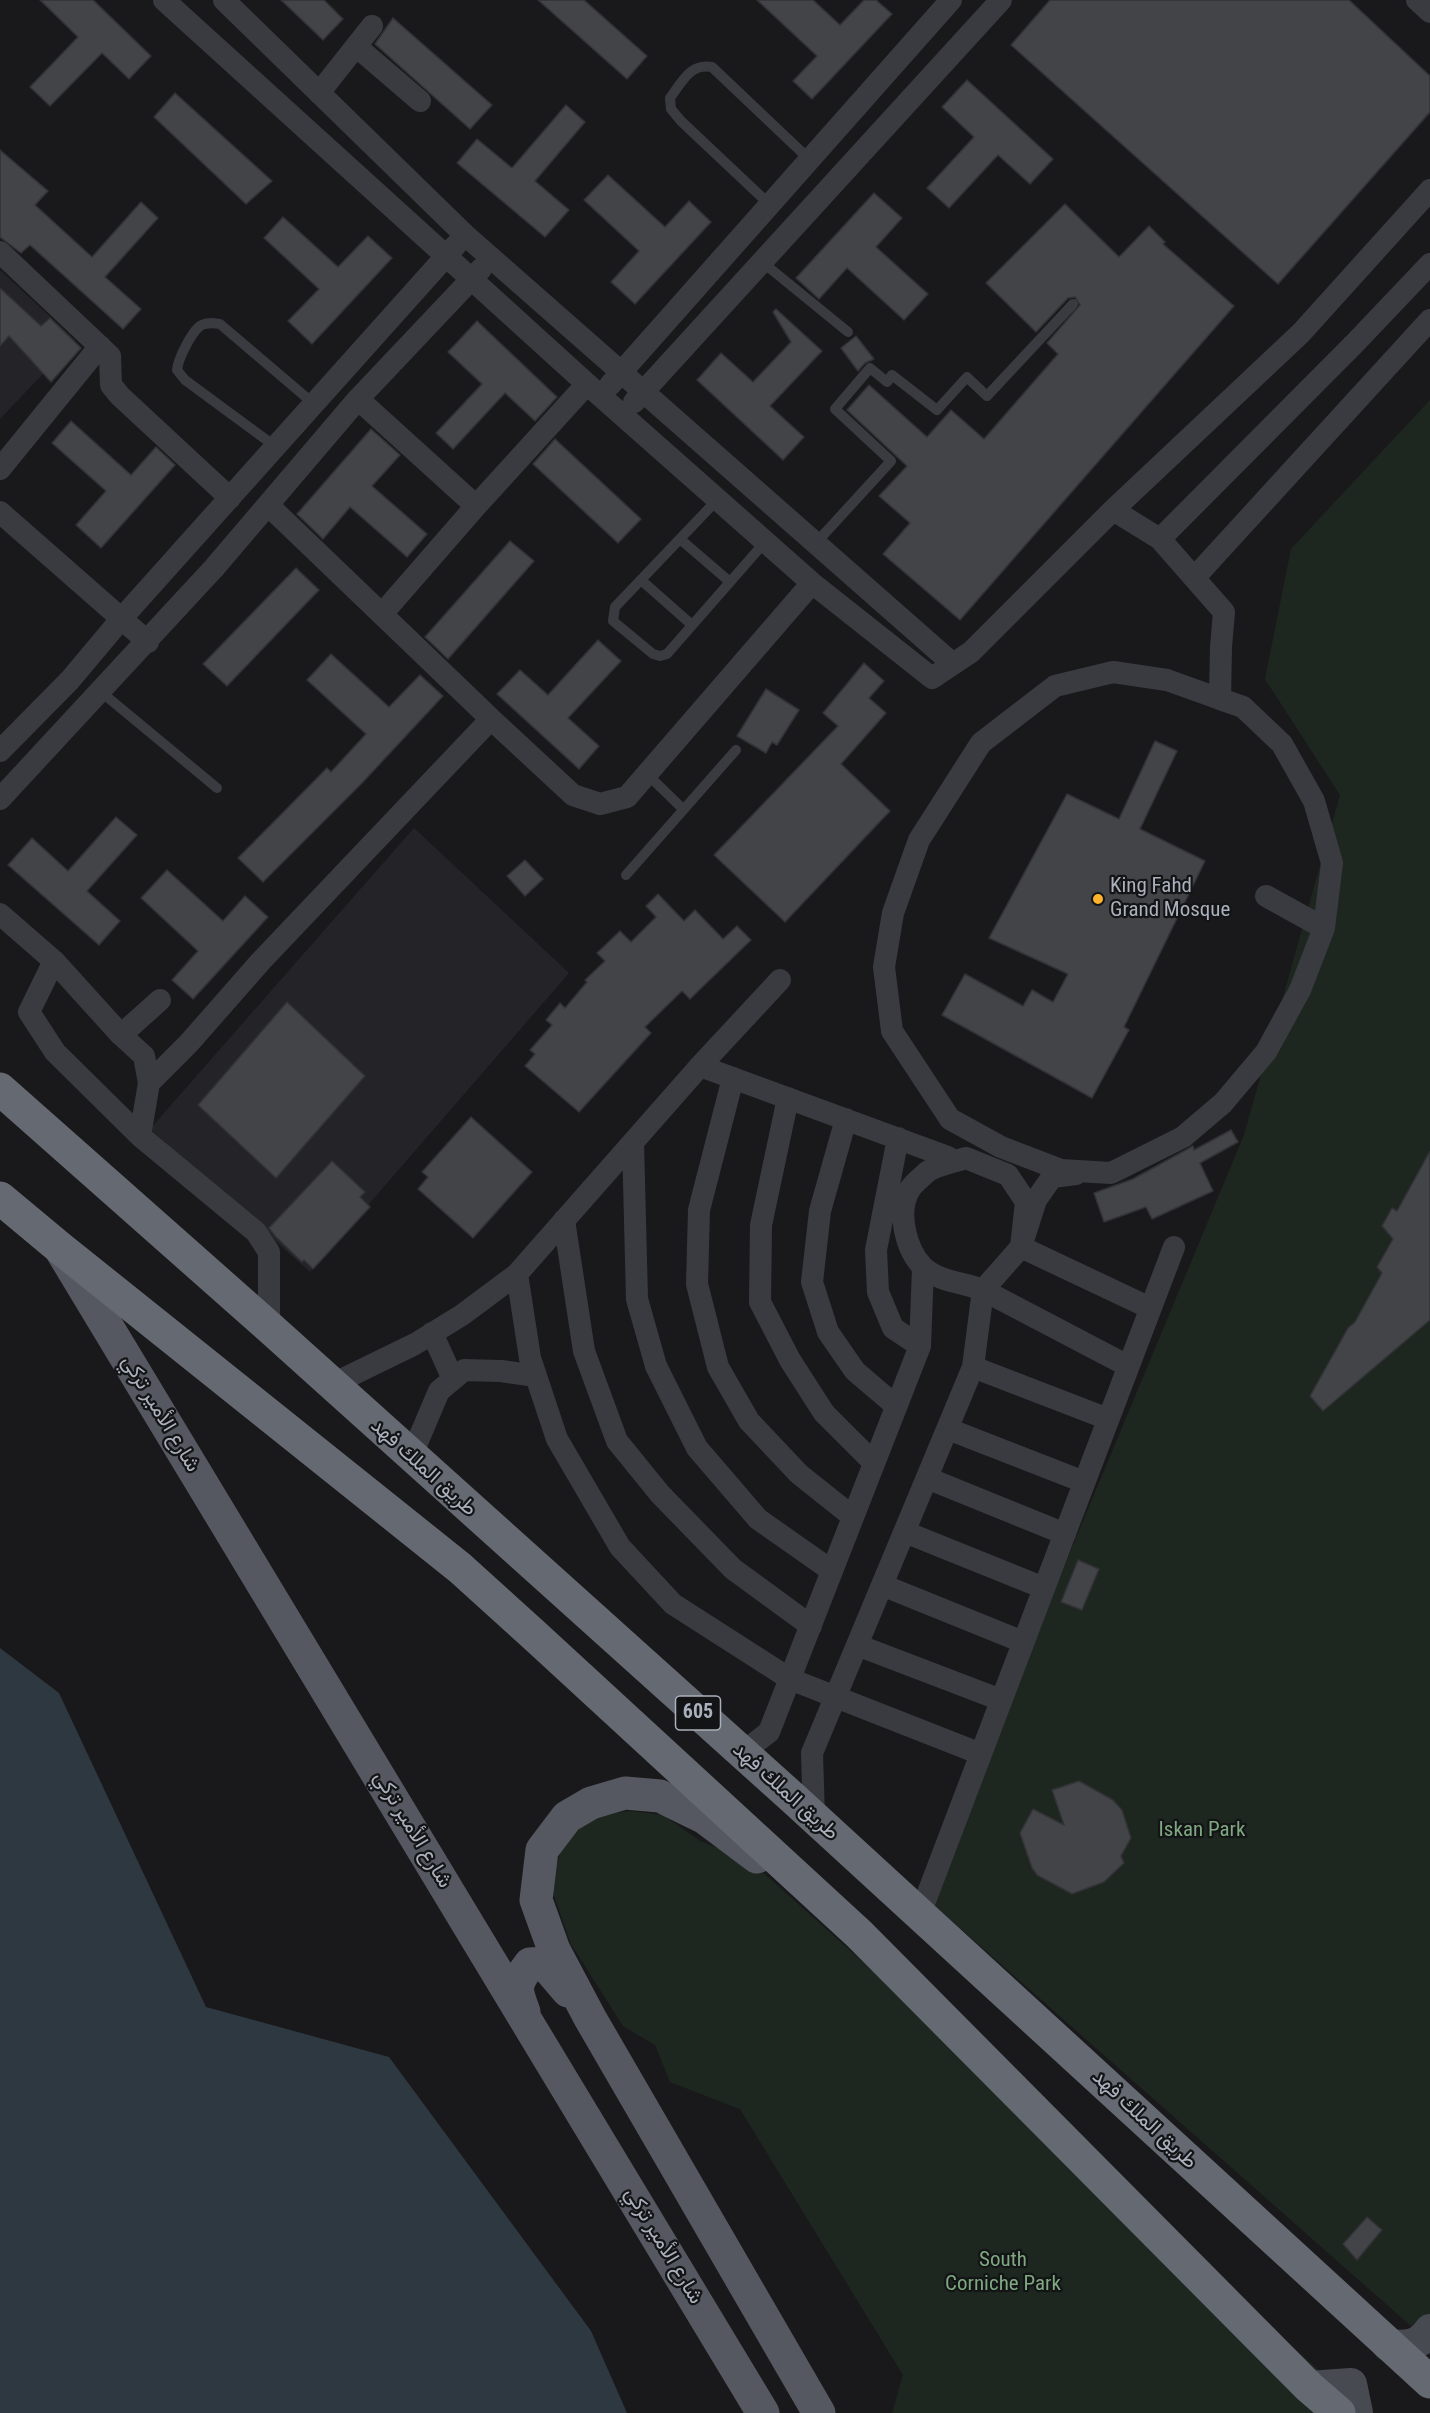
<!DOCTYPE html>
<meta charset="utf-8">
<style>
body{margin:0}
canvas{display:block;background:#19191b}
</style>
<canvas width="1430" height="2413"></canvas>
<script>
const c = document.querySelector('canvas').getContext('2d');
c.lineJoin = 'round';
function paint(path, color) { c.fillStyle = color; c.fill(path, 'evenodd'); }
function strokePath(path, color, width, dash) { c.strokeStyle = color; c.lineWidth = width; c.lineCap = dash ? 'butt' : 'round'; c.setLineDash(dash || []); c.stroke(path); }
function label(font, color, halo, rows, align = 'center') {
  c.font = font + ' "Roboto Condensed",Vazirmatn,sans-serif'; c.lineWidth = 4.5; c.setLineDash([]); c.textBaseline = 'middle'; c.strokeStyle = halo; c.fillStyle = color; for (const [text, x, y, turn = 0] of rows) {
    c.save(); c.translate(x, y); c.rotate((+turn || 0) * Math.PI / 180); c.textAlign = isNaN(turn) ? turn : align; if (halo) c.strokeText(text, 0, 0); c.fillText(text, 0, 0); c.restore();
  }
}
paint(new Path2D(`
 M 0,270 L 75,340 L 0,419 Z
 M 414,828 L 569,973 L 310,1272 L 150,1129 Z`), '#242428');
paint(new Path2D(`
 M 1430,400 L 1430,2314 L 1420,2334 L 926,1898 L 1244,1135 L 1340,795 L 1265,679 L 1291,549 Z
 M 630,1811 L 663,1815 L 700,1841 L 749,1860 L 1332,2382 L 1335,2413 L 892,2413 L 903,2375 L 740,2109 L 670,2082 L 655,2045 L 623,2026 L 571,1944 L 553,1893 L 554,1871 L 562,1849 L 578,1828 L 601,1815 Z`), '#1e271f');
paint(new Path2D(`
 M 0,1648 L 59,1693 L 206,2007 L 389,2057 L 591,2331 L 627,2413 L 0,2413 Z`), '#2d3841');
const building = new Path2D(`
 M 40,0 L 93,0 L 151,56 L 129,79 L 102,53 L 50,106 L 30,87 L 78,37 Z
 M 281,0 L 324,0 L 343,19 L 323,40 Z
 M 538,0 L 584,0 L 647,56 L 627,79 Z
 M 757,0 L 813,0 L 840,25 L 864,0 L 876,0 L 892,14 L 812,99 L 793,81 L 817,56 Z
 M 1050,0 L 1349,0 L 1430,76 L 1430,112 L 1278,284 L 1011,45 Z
 M 393,18 L 492,105 L 470,129 L 375,44 Z
 M 967,80 L 1053,159 L 1030,184 L 998,155 L 949,208 L 927,188 L 974,137 L 942,107 Z
 M 175,93 L 272,181 L 246,204 L 154,117 Z
 M 566,105 L 585,122 L 535,181 L 569,210 L 545,237 L 457,163 L 477,139 L 512,168 Z
 M 0,150 L 48,191 L 35,205 L 92,257 L 141,202 L 158,218 L 105,277 L 141,309 L 123,329 L 30,245 L 21,253 L 0,237 Z
 M 608,175 L 665,227 L 689,201 L 711,222 L 635,304 L 611,282 L 639,251 L 584,200 Z
 M 874,193 L 902,218 L 876,247 L 928,294 L 904,320 L 847,268 L 819,299 L 796,278 Z
 M 1065,204 L 1119,257 L 1149,226 L 1165,242 L 1163,244 L 1234,306 L 960,620 L 883,554 L 910,523 L 879,496 L 907,466 L 847,410 L 869,385 L 927,437 L 951,410 L 984,439 L 1058,354 L 1047,343 L 1080,305 L 1075,297 L 1068,298 L 1036,332 L 986,283 Z
 M 283,217 L 338,267 L 368,236 L 392,258 L 312,344 L 288,321 L 319,289 L 264,238 Z
 M 0,288 L 41,326 L 50,318 L 81,348 L 51,382 L 9,336 L 0,346 Z
 M 776,309 L 822,351 L 770,406 L 804,437 L 783,460 L 697,380 L 721,353 L 753,382 L 791,342 L 773,312 Z
 M 477,321 L 557,397 L 535,421 L 505,393 L 453,449 L 436,433 L 482,384 L 448,352 Z
 M 856,336 L 874,359 L 865,363 L 858,371 L 841,348 Z
 M 71,421 L 131,475 L 156,447 L 175,465 L 101,548 L 76,525 L 106,491 L 52,443 Z
 M 371,429 L 400,455 L 372,486 L 427,534 L 407,557 L 350,507 L 323,539 L 297,514 Z
 M 555,439 L 641,519 L 618,543 L 533,464 Z
 M 510,541 L 534,561 L 448,659 L 425,637 Z
 M 296,568 L 319,590 L 227,686 L 203,664 Z
 M 598,640 L 621,661 L 568,718 L 599,746 L 579,769 L 497,694 L 520,670 L 548,695 Z
 M 331,654 L 389,707 L 420,675 L 443,696 L 363,782 L 263,882 L 238,858 L 327,768 L 331,772 L 366,734 L 307,680 Z
 M 864,663 L 884,681 L 869,698 L 886,713 L 841,764 L 890,811 L 785,922 L 714,855 L 838,726 L 823,713 Z
 M 766,689 L 799,710 L 777,745 L 772,742 L 766,753 L 737,736 Z
 M 1155,741 L 1177,751 L 1140,829 L 1205,861 L 1124,1027 L 1129,1030 L 1092,1098 L 942,1015 L 965,974 L 1023,1006 L 1032,990 L 1053,1002 L 1068,974 L 989,938 L 1067,794 L 1119,819 Z
 M 116,817 L 137,835 L 87,891 L 120,921 L 99,945 L 8,865 L 32,838 L 68,871 Z
 M 525,860 L 543,879 L 525,896 L 507,876 Z
 M 167,870 L 223,921 L 245,896 L 268,917 L 193,999 L 172,980 L 198,951 L 141,898 Z
 M 658,894 L 684,921 L 695,910 L 723,939 L 737,926 L 751,940 L 690,999 L 682,991 L 645,1027 L 651,1033 L 579,1112 L 525,1066 L 535,1054 L 530,1050 L 552,1025 L 546,1020 L 560,1003 L 565,1008 L 587,982 L 585,980 L 605,961 L 597,953 L 620,931 L 631,942 L 656,917 L 646,906 Z
 M 287,1002 L 365,1076 L 276,1178 L 198,1105 Z
 M 471,1117 L 532,1172 L 473,1238 L 418,1189 L 428,1177 L 422,1172 Z
 M 1231,1130 L 1238,1142 L 1200,1163 L 1213,1191 L 1152,1219 L 1146,1207 L 1104,1222 L 1094,1193 L 1133,1179 L 1193,1146 L 1194,1150 Z
 M 1430,1151 L 1430,1320 L 1323,1411 L 1310,1396 L 1348,1328 L 1355,1322 L 1382,1273 L 1377,1267 L 1393,1239 L 1382,1226 L 1392,1208 L 1397,1211 Z
 M 332,1161 L 365,1192 L 360,1197 L 370,1207 L 313,1269 L 304,1260 L 302,1262 L 275,1236 L 269,1228 Z
 M 1078,1560 L 1099,1569 L 1082,1610 L 1061,1602 Z
 M 1079,1781 L 1113,1800 L 1122,1810 L 1131,1838 L 1121,1856 L 1124,1863 L 1104,1882 L 1072,1894 L 1037,1875 L 1032,1868 L 1020,1833 L 1033,1809 L 1064,1825 L 1052,1790 Z
 M 1367,2217 L 1382,2230 L 1357,2260 L 1343,2244 Z`);
paint(building, '#424448');
strokePath(building, '#323237', 1.5);
strokePath(new Path2D(`
 M 769,204 L 681,121 L 671,109 L 670,98 C 682,82 690,63 712,67 L 810,160
 M 761,261 L 848,332
 M 276,447 L 185,380 L 177,370 C 178,359 191,333 200,326 C 206,322 213,323 220,324 L 314,404
 M 718,499 L 615,607 L 613,621 L 653,654 L 660,656 L 667,654 L 765,542
 M 680,539 L 730,582
 M 815,544 L 891,461 L 835,409 L 870,368 L 887,382 L 892,375 L 937,410 L 967,377 L 987,396 L 1073,304
 M 641,580 L 692,625
 M 100,691 L 217,788
 M 647,774 L 683,809
 M 626,875 L 736,750`), '#393b40', 10);
strokePath(new Path2D(`
 M 164,0 L 587,384 L 812,583 L 932,678 L 971,652 L 1113,510 L 1301,333 L 1430,190
 M 224,0 L 464,234 L 953,664
 M 1417,0 L 1430,12
 M 357,47 L 420,101
 M 319,93 L 372,26
 M 0,252 L 110,356 L 111,385 L 120,396 L 230,498
 M 610,385 L 951,0
 M 358,399 L 476,506 L 382,614
 M 634,402 L 1001,0
 M 0,469 L 100,346
 M 269,506 L 491,719
 M 476,506 L 587,384
 M 1113,510 L 1160,539 L 1224,612 L 1221,647 L 1220,699 L 1243,707 L 1282,744 L 1314,801 L 1332,863 L 1324,928 L 1300,990 L 1266,1052 L 1223,1103 L 1183,1137 L 1111,1173 L 1061,1170 L 1001,1147 L 950,1119 L 892,1031 L 884,967 L 893,913 L 919,840 L 981,743 L 1055,686 L 1113,672 L 1167,680 L 1220,699
 M 0,512 L 148,642
 M 1160,539 L 1355,343 L 1430,264
 M 1195,577 L 1430,320
 M 0,751 L 70,680 L 122,618 L 456,245
 M 0,799 L 214,568 L 358,399 L 481,269
 M 1266,896 L 1324,928
 M 0,914 L 54,961 L 121,1035 L 144,1056 L 149,1083 L 189,1043 L 261,961 L 491,719 L 573,795 L 600,804 L 627,797 L 812,583
 M 54,961 L 29,1012 L 55,1052 L 140,1136 L 256,1232 L 269,1252 L 269,1327
 M 121,1035 L 160,1000
 M 700,1066 L 948,1157
 M 733,1078 L 699,1210 L 697,1284 L 718,1367 L 749,1421 L 799,1474 L 853,1517
 M 788,1098 L 761,1225 L 760,1302 L 790,1360 L 824,1413 L 874,1463
 M 846,1119 L 820,1211 L 812,1282 L 828,1332 L 855,1371 L 896,1406
 M 140,1136 L 149,1083
 M 898,1138 L 876,1250 L 878,1292 L 893,1328 L 920,1346
 M 633,1142 L 637,1299 L 656,1366 L 697,1448 L 758,1519 L 832,1571
 M 966,1158 L 1008,1175 L 1026,1202 L 1021,1247 L 983,1290 C 963,1282 939,1282 923,1267 C 906,1250 896,1211 910,1189 C 914,1183 922,1177 927,1172 C 936,1165 954,1162 966,1158 Z
 M 1076,1174 L 1052,1177 L 1036,1200 L 1021,1247 L 1150,1308
 M 564,1220 L 584,1351 L 617,1441 L 660,1494 L 733,1569 L 811,1626
 M 517,1274 L 530,1358 L 557,1439 L 620,1547 L 673,1604 L 790,1679 L 981,1754
 M 432,1333 L 453,1379
 M 973,1367 L 1108,1419
 M 331,1385 L 415,1344 L 462,1315 L 517,1274 L 700,1066 L 780,980
 M 948,1429 L 1084,1482
 M 411,1457 L 439,1391 L 464,1370 L 501,1371 L 536,1376
 M 927,1478 L 1065,1534
 M 905,1532 L 1044,1588
 M 882,1585 L 1023,1642
 M 857,1645 L 1001,1700
 M 742,1753 L 769,1732 L 920,1346 L 923,1268
 M 814,1818 L 812,1753 L 973,1367 L 983,1290 L 1128,1366
 M 920,1914 L 1174,1247`), '#393b40', 22);
strokePath(new Path2D(`
 M 1388,2345 C 1407,2347 1419,2346 1430,2330
 M 1309,2387 L 1351,2384 L 1357,2413`), '#474a51', 32);
strokePath(new Path2D(`
 M 61,1250 L 763,2413
 M 757,1857 L 705,1818 L 660,1796 L 625,1793 L 591,1803 L 567,1817 L 542,1850 L 536,1900 L 554,1950 L 590,2018 L 819,2413
 M 524,2012 C 515,1988 514,1985 530,1964 L 544,1963 L 568,1991`), '#555860', 33);
strokePath(new Path2D(`
 M 0,1089 L 269,1327 L 794,1799 L 1430,2382
 M 0,1198 L 60,1248 L 460,1568 L 534,1635 L 859,1934 L 1309,2387 L 1339,2413`), '#656972', 33);
for (const [x, y, r, color] of [
 [1098,899,6,"#ffb32d"]
]) { const dot = new Path2D(); dot.arc(x, y, r, 0, 2 * Math.PI); c.fillStyle = color; c.fill(dot); strokePath(dot, '#131416', 2); }
for (const [x, y, w] of [
 [698,1713,45]
]) { const box = new Path2D(); box.roundRect(x - w / 2, y - 17, w, 34, 4.5); c.fillStyle = '#131416'; c.fill(box); strokePath(box, '#aab0bc', 1.5); }
label('bold 20px', '#aab0bc', null, [
 ["605",698,1713]
]);
label('21px', '#aab0bc', '#131416', [
 ["King Fahd",1110,887],
 ["Grand Mosque",1110,911]
], 'left');
label('21px', '#aab0bc', '#131416', [
 ["شارع الأمير تركي",160,1414,59],
 ["طريق الملك فهد",423,1468,42],
 ["طريق الملك فهد",785,1792,42],
 ["شارع الأمير تركي",412,1830,59],
 ["طريق الملك فهد",1144,2120,43],
 ["شارع الأمير تركي",663,2246,59]
]);
label('21px', '#7fa881', '#131416', [
 ["Iskan Park",1202,1831],
 ["South",1003,2261],
 ["Corniche Park",1003,2285]
]);
</script>
